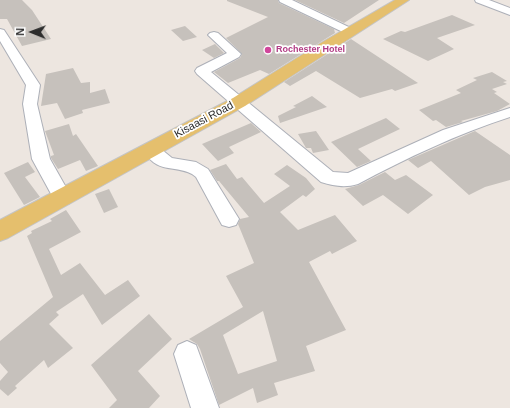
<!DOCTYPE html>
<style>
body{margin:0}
#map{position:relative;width:510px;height:408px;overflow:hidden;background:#ede6e0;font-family:Helvetica,sans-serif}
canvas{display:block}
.north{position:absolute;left:12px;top:12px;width:40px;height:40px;-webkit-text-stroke:3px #fff;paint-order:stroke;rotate:271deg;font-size:11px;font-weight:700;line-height:16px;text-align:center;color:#2d2d2d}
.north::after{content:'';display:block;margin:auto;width:14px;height:18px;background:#2d2d2d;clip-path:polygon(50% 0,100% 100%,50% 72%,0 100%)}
</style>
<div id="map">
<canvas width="510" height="408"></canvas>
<div class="north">N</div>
</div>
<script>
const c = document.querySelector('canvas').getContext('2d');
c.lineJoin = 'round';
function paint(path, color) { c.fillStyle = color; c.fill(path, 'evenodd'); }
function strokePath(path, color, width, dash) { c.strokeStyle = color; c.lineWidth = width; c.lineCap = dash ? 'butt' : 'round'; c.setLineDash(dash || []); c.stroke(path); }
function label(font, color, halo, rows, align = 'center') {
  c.font = font + ' Helvetica,sans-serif'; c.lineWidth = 3.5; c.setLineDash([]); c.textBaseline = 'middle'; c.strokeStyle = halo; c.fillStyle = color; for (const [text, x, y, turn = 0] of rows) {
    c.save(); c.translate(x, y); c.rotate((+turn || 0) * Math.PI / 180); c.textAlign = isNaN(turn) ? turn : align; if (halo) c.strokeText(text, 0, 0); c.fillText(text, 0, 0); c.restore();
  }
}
paint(new Path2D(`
 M 0,0 L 22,0 L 32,10 L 51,39 L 22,46 L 7,19 L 0,19 Z
 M 227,0 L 278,0 L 279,3 L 334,29 L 335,33 L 269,74 L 260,70 L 228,83 L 214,72 L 240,58 L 242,54 L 226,38 L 268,17 L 227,1 Z
 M 295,0 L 379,0 L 344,23 Z
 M 452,15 L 475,25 L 437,38 L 454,49 L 428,61 L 383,39 L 401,31 L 405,32 Z
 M 185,26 L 197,37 L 183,41 L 171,30 Z
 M 351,39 L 418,83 L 395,91 L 392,89 L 360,98 L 316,71 L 290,86 L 284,82 Z
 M 215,44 L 224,53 L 214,58 L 202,50 Z
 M 73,68 L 81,83 L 90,82 L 90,93 L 105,89 L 110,103 L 82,110 L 83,113 L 65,119 L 57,103 L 41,106 L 46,74 Z
 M 492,72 L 507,81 L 503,82 L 507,84 L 492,89 L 497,92 L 494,93 L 510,104 L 497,111 L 461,121 L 463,122 L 446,127 L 436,120 L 433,121 L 419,110 L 461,93 L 456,90 L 477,80 L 473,78 Z
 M 312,96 L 327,107 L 280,123 L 278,116 L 296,107 L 293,106 Z
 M 386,118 L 400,129 L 358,149 L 371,161 L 357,167 L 331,142 Z
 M 251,123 L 261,132 L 229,147 L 234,153 L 218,161 L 202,144 Z
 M 69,124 L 73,136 L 76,134 L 98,166 L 86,171 L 80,160 L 58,169 L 51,158 L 51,156 L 54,155 L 45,131 Z
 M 316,131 L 329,150 L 313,153 L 311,148 L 306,148 L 298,134 Z
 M 475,131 L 510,155 L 510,180 L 485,187 L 469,195 L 431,161 L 418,168 L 408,160 Z
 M 28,162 L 35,172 L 25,177 L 40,197 L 24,205 L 4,173 Z
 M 226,164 L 237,179 L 242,177 L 264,203 L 290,186 L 274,174 L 287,165 L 306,178 L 315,189 L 306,197 L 303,195 L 280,212 L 298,230 L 335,215 L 357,241 L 332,254 L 330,251 L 309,262 L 346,330 L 306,346 L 315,371 L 274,383 L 278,395 L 257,403 L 253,388 L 219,405 L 200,349 L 197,344 L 189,339 L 243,307 L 226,276 L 254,263 L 238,224 L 240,219 L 249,217 L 219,181 L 217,181 L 210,170 ZM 263,311 L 277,361 L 238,374 L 223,335 Z
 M 385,172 L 395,180 L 406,175 L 433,195 L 408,214 L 383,195 L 363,206 L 345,189 L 359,185 Z
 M 109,189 L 118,207 L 104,213 L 95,194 Z
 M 66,210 L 81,232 L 49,249 L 61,275 L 80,263 L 105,295 L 128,280 L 140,296 L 102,325 L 83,294 L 56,312 L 59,315 L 49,324 L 73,348 L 48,368 L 44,360 L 15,386 L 17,388 L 8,396 L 0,389 L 0,381 L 8,372 L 0,363 L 0,341 L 53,297 L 27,236 L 32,233 L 31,231 L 52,221 L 50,219 Z
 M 149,314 L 172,339 L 138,371 L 160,396 L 149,408 L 109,408 L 117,400 L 91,365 Z`), '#c6c1bc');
const minor = new Path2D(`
 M 279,0 L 292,0 L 355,30 L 357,32 L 355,34 L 347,34 L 280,2 Z
 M 475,0 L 489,0 L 510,8 L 510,15 L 476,2 Z
 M 0,29 L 4,30 L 40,85 L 37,104 L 50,159 L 72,198 L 70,203 L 63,205 L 56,203 L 32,159 L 23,104 L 26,85 L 0,41 Z
 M 214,32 L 218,33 L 241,54 L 239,57 L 211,72 L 333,172 L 348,173 L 443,130 L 510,108 L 510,117 C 457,134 407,158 358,184 C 345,188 334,186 321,182 L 197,74 L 195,71 L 197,68 L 227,53 L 208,35 L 210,33 Z
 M 150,143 L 156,145 L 172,158 L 196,162 L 208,169 L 239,219 L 236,225 L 229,227 L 222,225 L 196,177 L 192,174 C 172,164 158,175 142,149 L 144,145 Z
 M 187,341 L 196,345 L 219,408 L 191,408 L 174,354 L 178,345 Z`);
const major = new Path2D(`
 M 395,0 L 409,0 L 245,106 L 8,238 L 0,241 L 0,220 L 233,98 L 321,43 Z`);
strokePath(minor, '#adb0b8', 2);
strokePath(major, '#c4c4c4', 2);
paint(minor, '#fff');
paint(major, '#e5bf6d');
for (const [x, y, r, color] of [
 [268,50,4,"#d1479c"]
]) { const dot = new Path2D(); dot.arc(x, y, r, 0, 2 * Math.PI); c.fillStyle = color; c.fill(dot); strokePath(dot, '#fff', 1.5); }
label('bold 9px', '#b23c85', '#fff', [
 ["Rochester Hotel",276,50]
], 'left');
label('11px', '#2d2d2d', '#fff', [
 ["Kisaasi Road",204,120,-28]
]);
</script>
